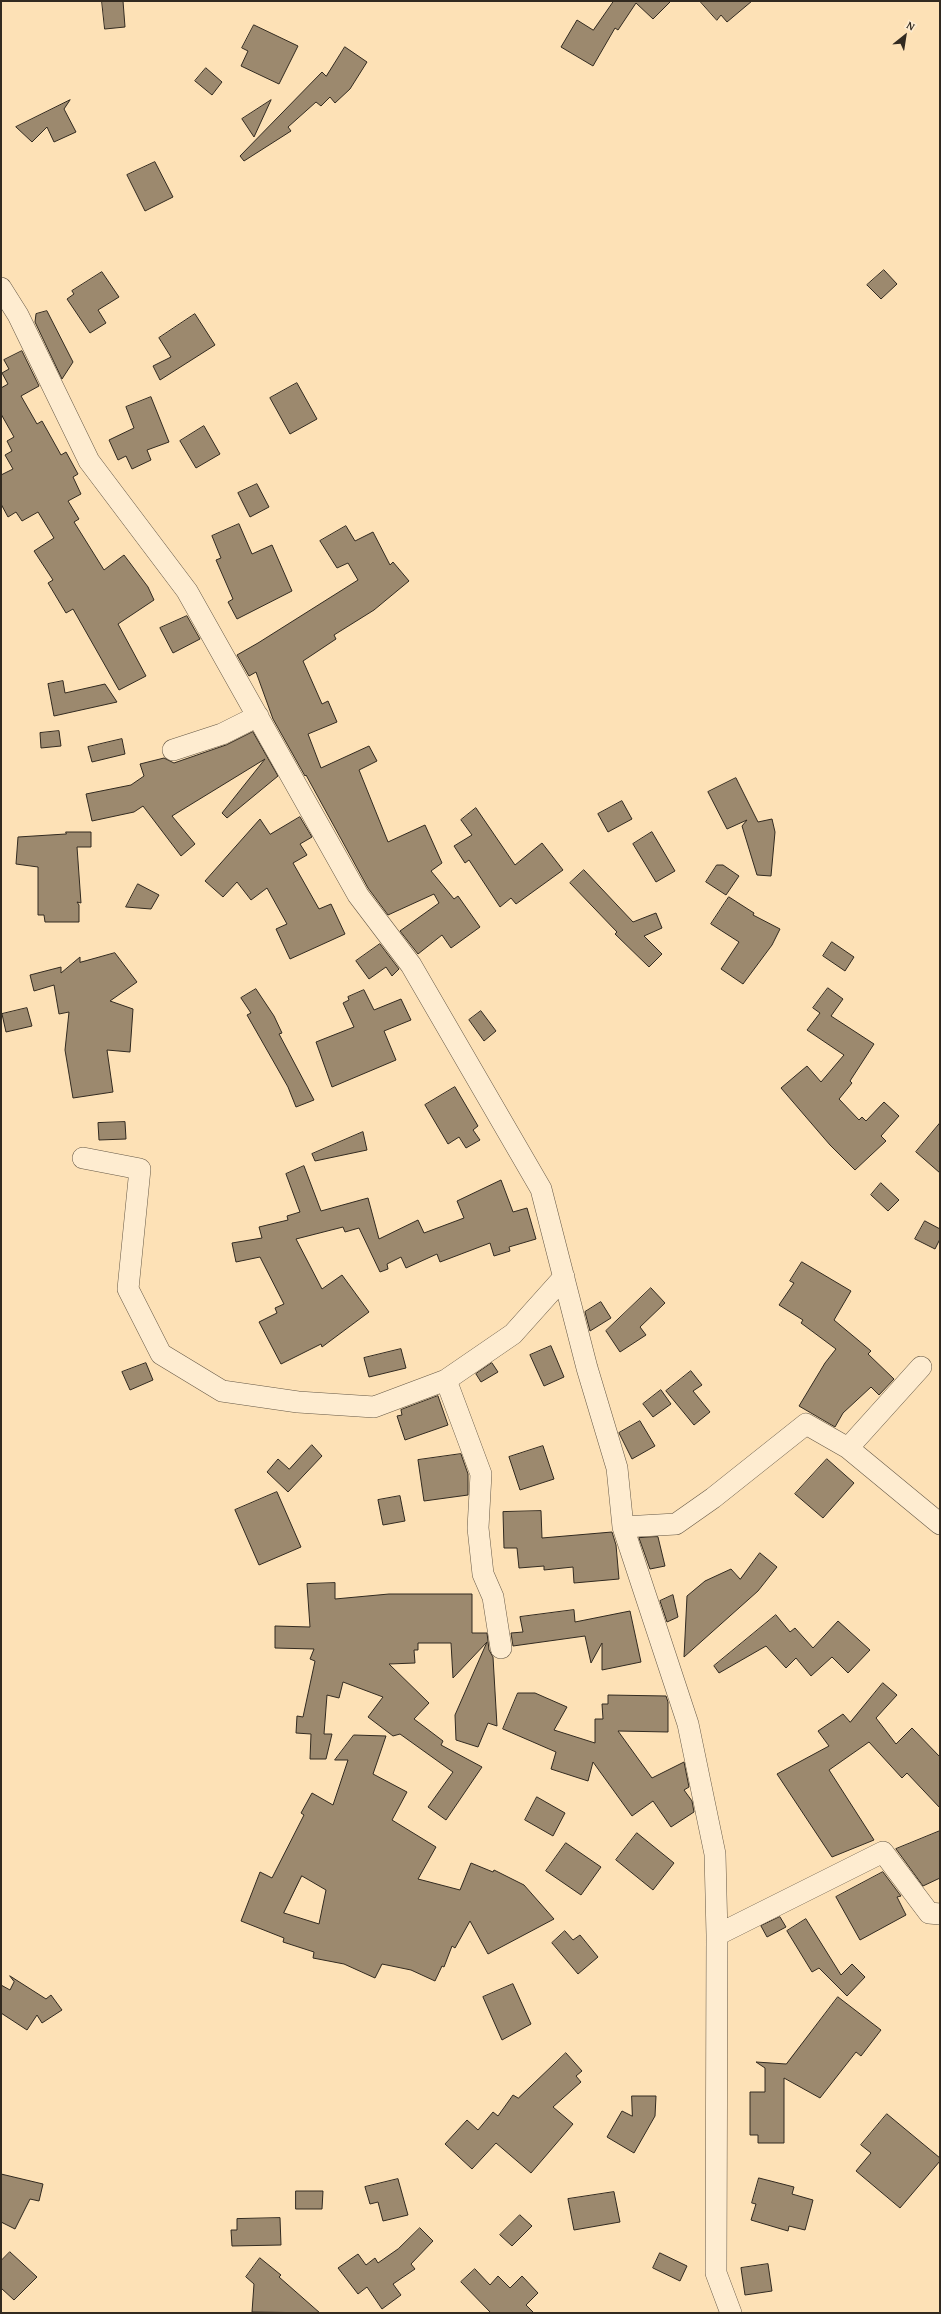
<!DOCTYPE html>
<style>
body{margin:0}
#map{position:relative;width:941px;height:2314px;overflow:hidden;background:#fde1b6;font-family:"Gentium Book Plus",serif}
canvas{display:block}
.frame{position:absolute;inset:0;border:2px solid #322a20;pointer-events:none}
.north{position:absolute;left:885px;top:16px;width:40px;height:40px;-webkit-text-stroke:3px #feecd0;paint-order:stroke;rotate:30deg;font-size:11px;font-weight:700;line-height:16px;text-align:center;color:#322a20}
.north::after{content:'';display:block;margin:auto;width:14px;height:18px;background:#322a20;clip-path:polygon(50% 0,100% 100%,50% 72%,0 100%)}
</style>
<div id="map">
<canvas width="941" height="2314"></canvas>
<div class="frame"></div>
<div class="north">N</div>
</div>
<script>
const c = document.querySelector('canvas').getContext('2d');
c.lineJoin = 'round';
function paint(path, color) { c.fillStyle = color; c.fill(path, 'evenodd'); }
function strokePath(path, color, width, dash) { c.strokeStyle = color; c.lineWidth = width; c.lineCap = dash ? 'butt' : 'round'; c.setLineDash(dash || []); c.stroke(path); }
const building = new Path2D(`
 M 102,1 L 123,1 L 125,27 L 105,29 Z
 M 614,1 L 671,1 L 653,19 L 636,3 L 618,30 L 615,28 L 593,66 L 561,47 L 577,20 L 593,30 Z
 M 700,1 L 752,1 L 727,22 L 721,15 L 717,20 Z
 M 254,25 L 298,46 L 279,84 L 241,66 L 248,51 L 242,48 Z
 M 345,47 L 367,62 L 350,89 L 335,103 L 330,97 L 321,106 L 316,102 L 288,127 L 291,131 L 244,161 L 240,156 L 322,72 L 326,76 Z
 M 206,68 L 222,82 L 212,95 L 195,81 Z
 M 70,100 L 64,109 L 76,132 L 54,142 L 47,127 L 32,142 L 16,127 Z
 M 271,100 L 254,137 L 242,119 Z
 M 155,162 L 173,197 L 145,211 L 127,175 Z
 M 884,270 L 897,284 L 881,299 L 867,285 Z
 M 102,272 L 119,297 L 98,310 L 106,323 L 90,333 L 67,299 L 74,294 L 72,291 Z
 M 47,311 L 73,362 L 62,379 L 35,322 L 36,314 Z
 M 195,314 L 215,345 L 160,380 L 153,366 L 171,357 L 159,338 Z
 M 22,351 L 39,386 L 21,396 L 37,424 L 42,421 L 61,455 L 66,452 L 78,474 L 73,477 L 81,494 L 68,501 L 79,519 L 74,522 L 104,570 L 124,555 L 148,587 L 154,600 L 118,624 L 146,676 L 119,690 L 73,609 L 66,613 L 48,583 L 53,580 L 34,551 L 54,538 L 38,512 L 22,521 L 16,512 L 8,517 L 1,504 L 1,475 L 13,469 L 5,455 L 12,451 L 7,441 L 14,437 L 1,414 L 1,388 L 8,384 L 2,373 L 9,369 L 4,360 Z
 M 297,383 L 317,419 L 290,434 L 270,398 Z
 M 151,397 L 169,442 L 147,450 L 151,460 L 132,469 L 126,456 L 118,460 L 109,440 L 134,428 L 126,407 Z
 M 204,426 L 220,454 L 196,468 L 180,441 Z
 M 257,484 L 269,507 L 250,517 L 238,493 Z
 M 239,524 L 252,554 L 272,545 L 292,591 L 237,619 L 228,602 L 233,599 L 216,560 L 221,558 L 212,536 Z
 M 346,526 L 355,541 L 373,532 L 390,565 L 393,562 L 409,581 L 374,610 L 334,635 L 336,639 L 303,661 L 322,704 L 328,701 L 337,722 L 308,734 L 321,768 L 369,746 L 377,761 L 359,770 L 388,842 L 425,825 L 442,863 L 431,871 L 454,899 L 458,896 L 480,927 L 451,948 L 442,935 L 418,954 L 400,931 L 439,903 L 434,894 L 388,915 L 368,888 L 306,775 L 305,776 L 273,719 L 256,672 L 249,676 L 237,655 L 258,643 L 358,580 L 348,563 L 337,568 L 320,541 Z
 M 187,616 L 200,639 L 173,653 L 160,628 Z
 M 63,681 L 65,693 L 105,684 L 117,702 L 54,716 L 48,684 Z
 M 59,731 L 61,746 L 41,748 L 40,733 Z
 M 253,732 L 278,776 L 227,818 L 222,813 L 265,759 L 172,816 L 195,844 L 181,856 L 143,806 L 134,812 L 92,821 L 86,794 L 131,785 L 144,776 L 140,764 L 164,758 L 174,763 L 226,745 Z
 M 122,739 L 125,754 L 92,762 L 88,747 Z
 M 736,778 L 758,822 L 772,819 L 775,832 L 771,876 L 757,875 L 742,826 L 747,820 L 727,829 L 708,792 Z
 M 622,801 L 632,819 L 608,832 L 598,814 Z
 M 476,808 L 515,865 L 542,843 L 563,870 L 516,904 L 511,898 L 500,907 L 469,860 L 465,863 L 454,846 L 472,835 L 461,820 Z
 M 300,817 L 312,837 L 300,844 L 307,855 L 293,863 L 319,909 L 331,904 L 345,934 L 290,959 L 276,929 L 287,924 L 267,888 L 251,900 L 237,882 L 223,897 L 205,881 L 260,819 L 270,834 Z
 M 66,832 L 91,832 L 91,847 L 77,847 L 81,903 L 77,902 L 79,905 L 79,922 L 45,922 L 44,915 L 38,915 L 38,867 L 16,864 L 18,837 L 66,834 Z
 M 652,832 L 675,871 L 656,882 L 633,844 Z
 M 717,865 L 723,865 L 739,876 L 726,895 L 706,882 Z
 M 584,870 L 633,922 L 656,913 L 662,928 L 644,936 L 662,954 L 649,967 L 615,934 L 617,932 L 570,883 Z
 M 138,884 L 159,895 L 151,909 L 126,907 Z
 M 729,897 L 754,913 L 753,915 L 780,929 L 772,945 L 743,984 L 721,969 L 739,942 L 711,924 Z
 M 832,942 L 854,957 L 845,971 L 823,956 Z
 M 380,944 L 399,969 L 392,976 L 386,967 L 369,979 L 356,961 Z
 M 115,953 L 137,982 L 110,1001 L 133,1009 L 130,1052 L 107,1050 L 113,1092 L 73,1098 L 65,1050 L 69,1012 L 59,1014 L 54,985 L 34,991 L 30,975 L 61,967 L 61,973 L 80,957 L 80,962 Z
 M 828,988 L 843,999 L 831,1016 L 874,1044 L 850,1081 L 852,1083 L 839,1099 L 859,1120 L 862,1117 L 866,1121 L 884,1102 L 899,1116 L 881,1136 L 886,1141 L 855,1170 L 830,1145 L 781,1088 L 807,1066 L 821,1082 L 844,1055 L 807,1030 L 820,1013 L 813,1008 Z
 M 256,989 L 274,1016 L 282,1033 L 279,1034 L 314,1100 L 296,1107 L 288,1087 L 247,1015 L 251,1013 L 241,998 Z
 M 364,990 L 374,1010 L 401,999 L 411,1020 L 384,1031 L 396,1060 L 332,1087 L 316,1042 L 354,1027 L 343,1003 L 349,1000 L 348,997 Z
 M 27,1008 L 32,1026 L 6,1032 L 2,1014 Z
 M 481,1011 L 496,1031 L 484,1041 L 469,1020 Z
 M 455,1087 L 478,1126 L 473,1130 L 480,1140 L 466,1148 L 459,1137 L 448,1144 L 425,1105 Z
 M 125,1122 L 126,1139 L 99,1140 L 98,1123 Z
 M 940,1123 L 940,1173 L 916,1152 Z
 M 363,1132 L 367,1150 L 315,1161 L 312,1154 Z
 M 304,1166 L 321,1211 L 368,1198 L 379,1239 L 418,1220 L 424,1233 L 464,1218 L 457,1201 L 501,1180 L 513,1212 L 527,1208 L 536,1239 L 509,1247 L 510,1251 L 494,1256 L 490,1243 L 440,1262 L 437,1254 L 406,1268 L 401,1257 L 387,1264 L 388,1269 L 380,1272 L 359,1228 L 345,1232 L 343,1227 L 296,1239 L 322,1289 L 342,1275 L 369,1312 L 322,1347 L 321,1344 L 281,1364 L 259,1322 L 277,1313 L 275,1308 L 284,1304 L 260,1257 L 236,1262 L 232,1243 L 262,1238 L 259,1227 L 288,1220 L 287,1216 L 300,1212 L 286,1174 Z
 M 881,1183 L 899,1200 L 888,1211 L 871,1195 Z
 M 925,1221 L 940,1229 L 940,1239 L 935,1249 L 915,1239 Z
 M 802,1262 L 851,1291 L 834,1320 L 871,1351 L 868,1354 L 894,1379 L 879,1395 L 871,1387 L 843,1413 L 835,1427 L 799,1406 L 825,1363 L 836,1349 L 801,1323 L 803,1320 L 779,1305 L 794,1283 L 790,1281 Z
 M 651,1288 L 665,1303 L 640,1327 L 646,1335 L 620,1352 L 606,1331 Z
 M 601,1302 L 611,1318 L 590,1331 L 585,1312 Z
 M 551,1346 L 564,1377 L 544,1386 L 530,1355 Z
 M 401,1349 L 406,1368 L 369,1377 L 364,1358 Z
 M 146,1363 L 153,1380 L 130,1390 L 122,1372 Z
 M 492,1363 L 498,1372 L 481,1382 L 476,1374 Z
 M 691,1371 L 702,1385 L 693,1391 L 710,1412 L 694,1425 L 666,1391 Z
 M 661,1390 L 671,1404 L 653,1417 L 643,1404 Z
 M 438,1396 L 448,1425 L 405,1440 L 397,1416 L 402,1415 L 401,1410 Z
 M 640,1421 L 655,1446 L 632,1459 L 619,1433 Z
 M 312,1445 L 322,1456 L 288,1492 L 267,1472 L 278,1459 L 289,1469 Z
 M 543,1446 L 554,1479 L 520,1490 L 509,1457 Z
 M 461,1454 L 468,1474 L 468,1495 L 424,1501 L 418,1460 Z
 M 827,1459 L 854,1483 L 823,1518 L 795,1494 Z
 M 277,1492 L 301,1547 L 259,1565 L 235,1510 Z
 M 400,1496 L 405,1521 L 383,1525 L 378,1500 Z
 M 541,1511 L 542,1538 L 612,1532 L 616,1545 L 619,1579 L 574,1583 L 573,1567 L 544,1570 L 544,1566 L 519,1568 L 517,1548 L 504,1548 L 503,1512 Z
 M 658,1537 L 665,1566 L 650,1569 L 639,1538 Z
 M 760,1553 L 777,1567 L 758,1591 L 684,1657 L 687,1596 L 705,1581 L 731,1569 L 740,1579 Z
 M 335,1583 L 335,1599 L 389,1594 L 472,1594 L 472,1633 L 487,1633 L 489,1650 L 493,1657 L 497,1726 L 488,1723 L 478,1747 L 456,1740 L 455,1715 L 487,1642 L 453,1678 L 451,1643 L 418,1643 L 418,1650 L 414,1650 L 415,1663 L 389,1664 L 429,1703 L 414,1719 L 443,1741 L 441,1745 L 482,1767 L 446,1820 L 428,1807 L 453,1772 L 400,1734 L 393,1736 L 368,1717 L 383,1697 L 343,1682 L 339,1698 L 327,1695 L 324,1734 L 332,1734 L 326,1759 L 310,1759 L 311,1734 L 296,1733 L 297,1716 L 303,1717 L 315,1661 L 310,1659 L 314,1649 L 275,1648 L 275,1626 L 310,1627 L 307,1584 Z
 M 673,1595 L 678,1617 L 667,1622 L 660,1601 Z
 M 574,1610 L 575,1622 L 630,1611 L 641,1662 L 602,1670 L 602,1643 L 591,1663 L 585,1636 L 513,1646 L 511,1633 L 523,1632 L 520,1617 Z
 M 776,1615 L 790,1632 L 795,1628 L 813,1648 L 838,1621 L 870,1650 L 848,1673 L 832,1657 L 811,1676 L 796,1658 L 786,1668 L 766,1646 L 719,1673 L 714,1666 Z
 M 883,1683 L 897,1695 L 876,1718 L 896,1744 L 912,1728 L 940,1757 L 940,1808 L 907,1773 L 902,1778 L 869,1742 L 829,1770 L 874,1840 L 832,1857 L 777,1774 L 829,1746 L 818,1731 L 843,1714 L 850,1722 Z
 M 518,1693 L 535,1693 L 567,1707 L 554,1730 L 595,1743 L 595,1719 L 603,1719 L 602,1704 L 608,1704 L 608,1695 L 666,1696 L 668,1702 L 668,1732 L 618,1731 L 652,1778 L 684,1762 L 689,1787 L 684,1790 L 692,1801 L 694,1812 L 671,1827 L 653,1801 L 632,1816 L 593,1762 L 588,1781 L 551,1769 L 556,1752 L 503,1729 Z
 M 354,1735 L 386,1736 L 373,1774 L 407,1792 L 392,1820 L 436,1847 L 418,1879 L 460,1890 L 471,1863 L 493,1872 L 494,1870 L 524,1885 L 554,1919 L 488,1954 L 470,1921 L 455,1948 L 452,1946 L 444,1967 L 442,1966 L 435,1981 L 411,1970 L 382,1964 L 375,1978 L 344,1964 L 313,1958 L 314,1952 L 283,1942 L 284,1938 L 241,1921 L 260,1872 L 272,1878 L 304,1815 L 301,1813 L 312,1793 L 333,1805 L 348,1760 L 335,1760 ZM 302,1876 L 326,1890 L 319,1924 L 284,1913 Z
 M 537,1797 L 565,1813 L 553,1836 L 525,1820 Z
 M 940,1831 L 940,1878 L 923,1886 L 896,1849 Z
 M 637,1833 L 674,1863 L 653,1890 L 616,1860 Z
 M 566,1843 L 601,1867 L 581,1895 L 546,1871 Z
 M 883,1872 L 901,1896 L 897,1897 L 906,1915 L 860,1940 L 836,1897 Z
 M 780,1917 L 786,1927 L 767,1937 L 761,1926 Z
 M 806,1919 L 841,1975 L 852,1964 L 865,1977 L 847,1996 L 819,1968 L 812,1972 L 787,1931 Z
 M 565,1931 L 573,1940 L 580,1935 L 598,1957 L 578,1974 L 552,1943 Z
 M 10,1976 L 46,1999 L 51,1995 L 62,2010 L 42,2023 L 37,2015 L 27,2030 L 1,2013 L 1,1985 L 10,1990 L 14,1982 Z
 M 513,1984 L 531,2024 L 502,2040 L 483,1997 Z
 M 838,1997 L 881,2030 L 861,2056 L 856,2052 L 820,2098 L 784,2078 L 784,2143 L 758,2143 L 758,2135 L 750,2135 L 750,2092 L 765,2092 L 765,2068 L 756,2062 L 786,2064 Z
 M 566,2053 L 582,2071 L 576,2076 L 581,2082 L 553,2107 L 573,2124 L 531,2173 L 496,2143 L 472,2169 L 445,2144 L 467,2120 L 478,2130 L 493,2112 L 498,2116 L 513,2095 L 518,2098 Z
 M 632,2096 L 656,2096 L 655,2116 L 634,2153 L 607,2137 L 622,2111 L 632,2116 Z
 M 887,2114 L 940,2158 L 940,2161 L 900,2208 L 856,2171 L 871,2153 L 861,2145 Z
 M 1,2174 L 43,2184 L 39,2201 L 30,2199 L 15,2229 L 1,2222 Z
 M 759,2178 L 794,2187 L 792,2194 L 813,2200 L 805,2230 L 789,2226 L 788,2231 L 751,2220 L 756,2204 L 752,2203 Z
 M 398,2179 L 408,2215 L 383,2221 L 378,2202 L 370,2204 L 365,2187 Z
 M 296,2191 L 323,2191 L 322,2209 L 296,2209 Z
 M 614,2192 L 620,2222 L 574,2230 L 568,2199 Z
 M 520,2215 L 532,2226 L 512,2246 L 500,2235 Z
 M 280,2218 L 281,2245 L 232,2246 L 231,2230 L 237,2230 L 237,2219 Z
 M 420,2228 L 433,2241 L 411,2264 L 415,2269 L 393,2284 L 401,2295 L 382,2309 L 367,2287 L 358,2294 L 338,2268 L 358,2254 L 366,2265 L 375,2258 L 378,2263 L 398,2249 Z
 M 10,2252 L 37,2277 L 14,2300 L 1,2288 L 1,2261 Z
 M 660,2253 L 687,2266 L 680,2281 L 653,2268 Z
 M 260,2258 L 281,2275 L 279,2277 L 320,2313 L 252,2312 L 254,2284 L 246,2277 Z
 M 768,2264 L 772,2291 L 745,2295 L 741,2268 Z
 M 475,2269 L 490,2285 L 498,2276 L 510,2288 L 522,2276 L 538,2293 L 526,2305 L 534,2313 L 491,2313 L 461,2282 Z`);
paint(building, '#9c896e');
strokePath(building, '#322a20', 1);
const minor = new Path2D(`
 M 1,288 L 18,315 L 89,461 L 187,591 L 358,895 L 411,965 L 541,1189 L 587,1368 L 617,1468 L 623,1527 L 688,1724 L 715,1854 L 717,1935 L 716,2273 L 731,2313
 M 173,750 L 222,734 L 258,716
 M 83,1158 L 140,1169 L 128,1289 L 161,1354 L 222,1391 L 298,1402 L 374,1407 L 446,1380 L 513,1334 L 564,1277
 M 446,1380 L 481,1474 L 478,1528 L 483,1574 L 493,1597 L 501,1648
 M 848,1448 L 921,1367
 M 623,1527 L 676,1524 L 713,1498 L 806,1424 L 848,1448 L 940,1524
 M 717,1935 L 883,1852 L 929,1913 L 940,1914`);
strokePath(minor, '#655846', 22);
strokePath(minor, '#feecd0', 21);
</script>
